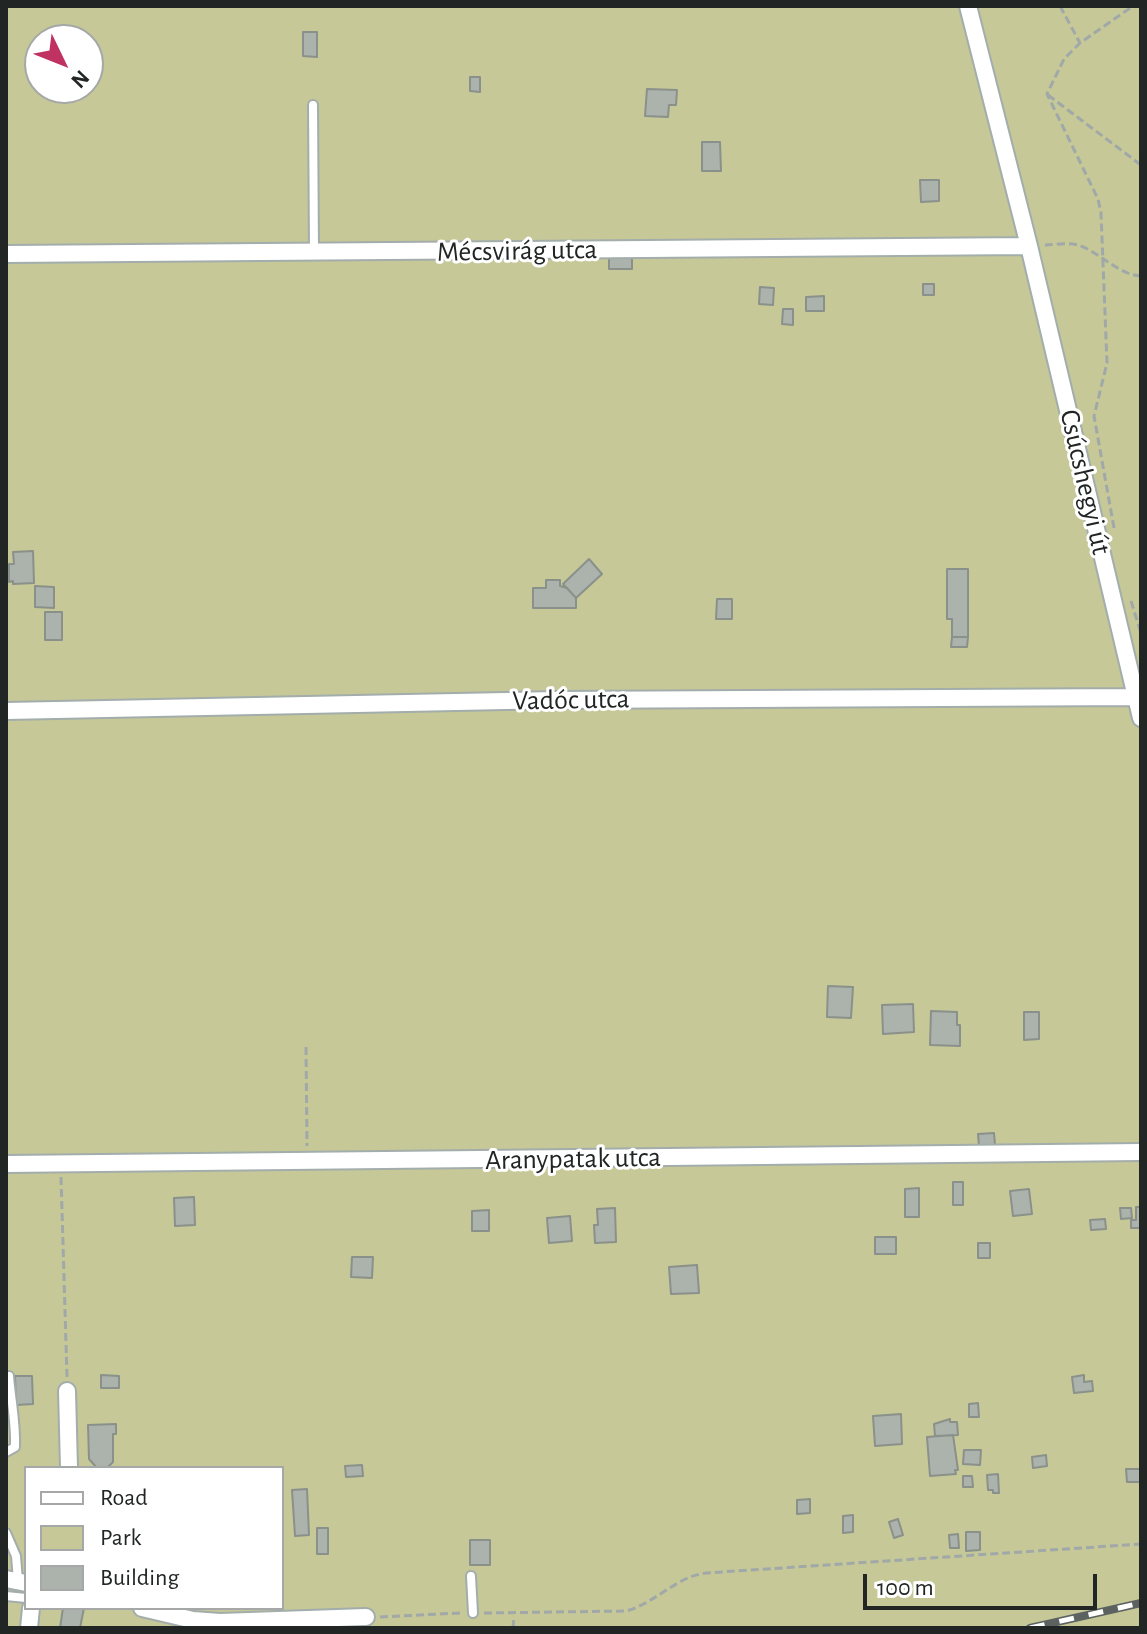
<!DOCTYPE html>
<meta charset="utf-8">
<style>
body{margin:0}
#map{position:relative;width:1147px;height:1634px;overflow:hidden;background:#e7f3f0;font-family:"Alegreya Sans",sans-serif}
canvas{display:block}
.frame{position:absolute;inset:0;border:8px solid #212524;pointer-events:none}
.legend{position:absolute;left:24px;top:1466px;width:260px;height:144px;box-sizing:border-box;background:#fff;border:2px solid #a6a8a7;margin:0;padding:10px 14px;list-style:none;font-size:24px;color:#212524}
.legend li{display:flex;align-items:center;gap:16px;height:40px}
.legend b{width:40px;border:2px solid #a6a8a7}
.north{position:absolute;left:24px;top:24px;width:80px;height:80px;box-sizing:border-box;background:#fff;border:2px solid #a6a8a7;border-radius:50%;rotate:133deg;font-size:22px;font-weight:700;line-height:32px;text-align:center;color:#212524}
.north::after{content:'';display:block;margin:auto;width:28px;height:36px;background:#c03261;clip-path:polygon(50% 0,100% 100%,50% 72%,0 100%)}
.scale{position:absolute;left:863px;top:1574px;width:234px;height:36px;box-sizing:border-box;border:4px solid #212524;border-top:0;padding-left:10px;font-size:24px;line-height:28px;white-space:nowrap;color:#212524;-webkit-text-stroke:6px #fff;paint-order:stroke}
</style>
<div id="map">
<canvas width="1147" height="1634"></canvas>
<div class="frame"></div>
<ul class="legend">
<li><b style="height:10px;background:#fff"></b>Road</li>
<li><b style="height:22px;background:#c6c898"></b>Park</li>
<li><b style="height:22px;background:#acb3ac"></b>Building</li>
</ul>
<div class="north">N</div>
<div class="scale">100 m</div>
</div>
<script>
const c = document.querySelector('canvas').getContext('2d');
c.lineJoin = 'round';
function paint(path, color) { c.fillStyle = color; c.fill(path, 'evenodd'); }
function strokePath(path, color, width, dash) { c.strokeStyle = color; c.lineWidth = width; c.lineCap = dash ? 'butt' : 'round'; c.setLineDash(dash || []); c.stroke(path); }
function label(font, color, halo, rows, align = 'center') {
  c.font = font + ' "Alegreya Sans",sans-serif'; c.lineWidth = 6; c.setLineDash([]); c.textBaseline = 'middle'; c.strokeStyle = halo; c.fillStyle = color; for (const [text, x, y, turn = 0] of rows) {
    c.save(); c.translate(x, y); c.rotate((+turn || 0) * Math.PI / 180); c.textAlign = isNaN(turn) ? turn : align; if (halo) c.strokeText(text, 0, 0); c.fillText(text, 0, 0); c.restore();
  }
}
paint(new Path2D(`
 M 6,6 L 1141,6 L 1141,1628 L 6,1628 ZM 40,40 L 88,40 L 88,88 L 40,88 ZM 26,1468 L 282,1468 L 282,1608 L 26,1608 Z`), '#c6c898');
const building = new Path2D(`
 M 303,32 L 317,32 L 317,57 L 303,56 Z
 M 470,77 L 480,77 L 480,92 L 470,91 Z
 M 647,89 L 677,90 L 676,105 L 669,105 L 668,117 L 645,116 Z
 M 702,142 L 720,142 L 721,171 L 702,171 Z
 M 920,180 L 939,180 L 939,201 L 921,202 Z
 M 609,253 L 632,254 L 632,269 L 609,269 Z
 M 923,284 L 934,284 L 934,295 L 923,295 Z
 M 760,287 L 774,288 L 773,305 L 759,304 Z
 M 824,296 L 824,311 L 806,311 L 806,297 Z
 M 783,309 L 793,309 L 793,325 L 782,324 Z
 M 33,551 L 34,583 L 13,584 L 13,581 L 9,582 L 9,564 L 14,564 L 13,552 Z
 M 589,559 L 602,574 L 576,598 L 563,584 Z
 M 947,569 L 968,569 L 968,637 L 952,637 L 952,619 L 947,619 Z
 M 546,580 L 560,580 L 560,586 L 567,588 L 576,598 L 576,608 L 533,608 L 533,588 L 546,588 Z
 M 35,586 L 54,587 L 54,608 L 35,607 Z
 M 717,599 L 732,599 L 732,619 L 716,619 Z
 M 45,612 L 62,612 L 62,640 L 45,640 Z
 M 952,637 L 968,637 L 967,647 L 951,647 Z
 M 828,986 L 853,987 L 851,1018 L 827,1017 Z
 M 913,1004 L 914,1032 L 883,1034 L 882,1005 Z
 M 931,1011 L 957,1012 L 957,1025 L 960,1025 L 960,1046 L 930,1045 Z
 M 1024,1012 L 1039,1012 L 1039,1039 L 1024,1040 Z
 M 994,1133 L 995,1145 L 979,1146 L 978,1134 Z
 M 953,1182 L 963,1182 L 963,1205 L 953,1205 Z
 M 919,1188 L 919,1217 L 905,1217 L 905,1189 Z
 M 1029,1189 L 1032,1214 L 1013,1216 L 1010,1191 Z
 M 194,1197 L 195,1225 L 175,1226 L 174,1198 Z
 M 1136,1207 L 1141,1207 L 1141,1228 L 1131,1228 L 1131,1220 L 1136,1220 Z
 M 615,1208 L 616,1242 L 595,1243 L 594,1225 L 598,1225 L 597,1209 Z
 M 1120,1208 L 1131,1208 L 1132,1218 L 1121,1219 Z
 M 489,1210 L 489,1231 L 472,1231 L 472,1211 Z
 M 570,1216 L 572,1241 L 549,1243 L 547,1218 Z
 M 1105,1219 L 1106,1229 L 1091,1230 L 1090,1220 Z
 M 875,1237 L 896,1237 L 896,1254 L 875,1254 Z
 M 978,1243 L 990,1243 L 990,1258 L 978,1258 Z
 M 352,1257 L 373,1257 L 372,1278 L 351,1277 Z
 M 697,1265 L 699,1293 L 671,1294 L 669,1267 Z
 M 101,1375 L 119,1376 L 119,1388 L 101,1388 Z
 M 1084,1375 L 1084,1382 L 1092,1381 L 1093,1391 L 1074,1393 L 1072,1377 Z
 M 15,1376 L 32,1376 L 33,1404 L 16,1405 Z
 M 978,1403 L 979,1417 L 969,1417 L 969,1404 Z
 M 901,1414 L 902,1444 L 875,1446 L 873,1416 Z
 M 950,1419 L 950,1422 L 957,1422 L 958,1435 L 935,1436 L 934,1424 Z
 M 116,1424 L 116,1434 L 113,1434 L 113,1462 L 107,1468 L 97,1468 L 89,1459 L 88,1425 Z
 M 953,1435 L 958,1470 L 955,1470 L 956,1474 L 930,1476 L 927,1437 Z
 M 964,1450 L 981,1450 L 980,1465 L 963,1464 Z
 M 1046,1455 L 1047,1466 L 1033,1468 L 1032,1457 Z
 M 362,1465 L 363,1476 L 346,1477 L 345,1466 Z
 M 1126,1469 L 1140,1469 L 1141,1482 L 1127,1482 Z
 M 998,1474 L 999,1493 L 993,1493 L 993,1490 L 988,1490 L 987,1475 Z
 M 963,1476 L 972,1476 L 973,1487 L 963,1487 Z
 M 307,1489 L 309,1535 L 295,1536 L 292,1490 Z
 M 810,1499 L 810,1513 L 797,1514 L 797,1500 Z
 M 853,1515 L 853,1532 L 843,1533 L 843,1516 Z
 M 898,1519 L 903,1535 L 894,1538 L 889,1522 Z
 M 317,1528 L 328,1528 L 328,1554 L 317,1554 Z
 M 966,1532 L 980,1532 L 980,1550 L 966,1551 Z
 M 958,1534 L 959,1548 L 950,1548 L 949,1535 Z
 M 470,1540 L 490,1540 L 490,1565 L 470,1565 Z
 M 63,1608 L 84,1608 L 80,1628 L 60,1628 Z`);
paint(building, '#acb3ac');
strokePath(building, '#8a918a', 2);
const lane = new Path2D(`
 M 313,105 L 314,252
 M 6,1452 L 15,1447 C 16,1422 11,1401 9,1376
 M 6,1533 L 16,1556 L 18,1581
 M 471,1576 L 473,1613
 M 6,1596 L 26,1598`);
const street = new Path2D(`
 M 968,6 L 1029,246 L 1141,718
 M 6,254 L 1029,246
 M 6,711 L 556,700 L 1135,697
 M 6,1164 L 1141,1152
 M 67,1391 L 69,1468
 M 6,1579 L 26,1583
 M 142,1608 L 193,1620 L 220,1622 L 366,1617
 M 29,1628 L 31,1608`);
strokePath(lane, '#a3adab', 12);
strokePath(street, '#a3adab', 20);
strokePath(new Path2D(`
 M 1060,6 L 1080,43
 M 1048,95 L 1141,165
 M 1045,245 C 1055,245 1068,242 1078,245 C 1100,252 1118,275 1141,276
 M 1114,528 L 1094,416 L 1107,363 L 1101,213 L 1098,199 L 1047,94 L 1064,59 L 1080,43 L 1133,6
 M 1131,601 L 1141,633
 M 306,1047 L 307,1146
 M 61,1177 L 67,1377
 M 484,1613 L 626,1611 C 656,1603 675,1577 706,1573 L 1141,1544
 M 380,1617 L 460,1613
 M 513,1628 L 514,1616`), '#a0a9a7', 3, [8, 4]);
strokePath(lane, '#fff', 8);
strokePath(street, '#fff', 16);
const rail = new Path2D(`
 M 1030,1628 L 1141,1603`);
strokePath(rail, '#5b6260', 8);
strokePath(rail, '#fff', 5, [15]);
label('28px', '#212524', '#fff', [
 ["Mécsvirág utca",517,251,-1],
 ["Csúcshegyi út",1085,482,77],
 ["Vadóc utca",571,700,-1],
 ["Aranypatak utca",573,1159,-1]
]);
</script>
